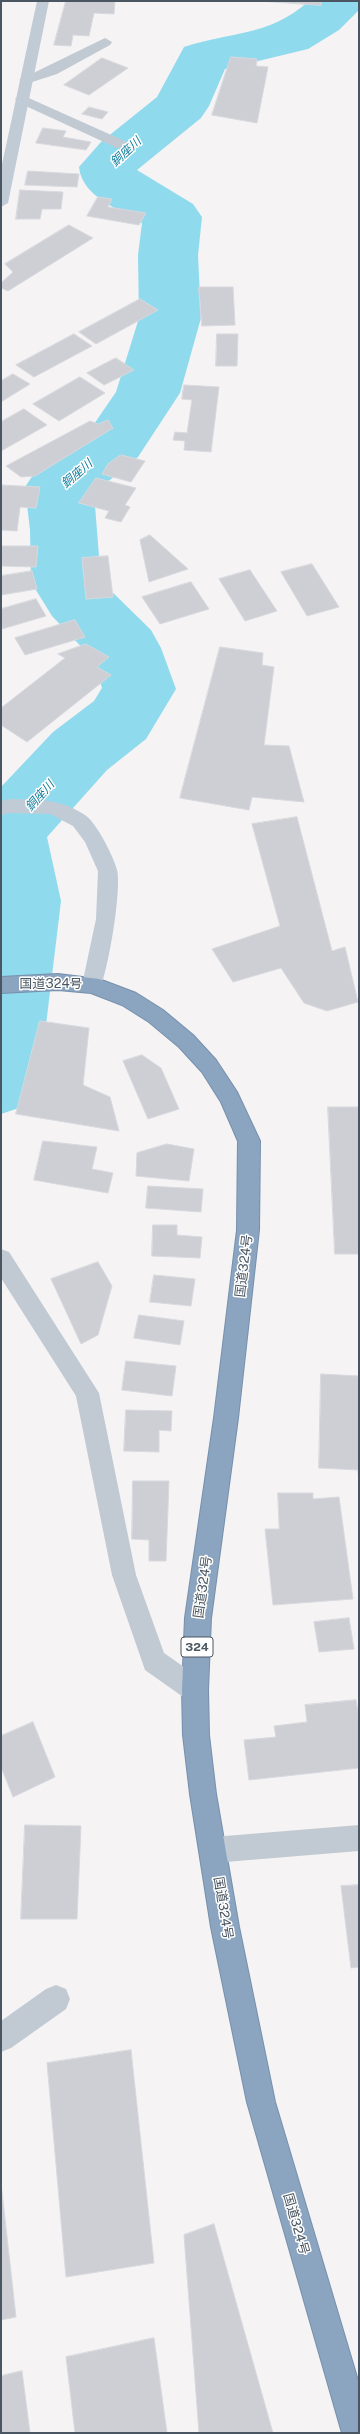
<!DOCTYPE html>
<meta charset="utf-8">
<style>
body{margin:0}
#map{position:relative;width:360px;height:2434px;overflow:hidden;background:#f5f3f3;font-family:"Public Sans",sans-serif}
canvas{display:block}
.frame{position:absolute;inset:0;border:2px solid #4a5661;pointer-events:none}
</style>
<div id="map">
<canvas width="360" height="2434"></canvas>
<div class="frame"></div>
</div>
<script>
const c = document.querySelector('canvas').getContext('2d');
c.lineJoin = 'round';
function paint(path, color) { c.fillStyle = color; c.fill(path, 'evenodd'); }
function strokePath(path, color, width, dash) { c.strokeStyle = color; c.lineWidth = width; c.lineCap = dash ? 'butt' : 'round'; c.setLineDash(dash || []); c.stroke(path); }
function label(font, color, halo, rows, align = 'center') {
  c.font = font + ' "Public Sans","Noto Sans JP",sans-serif'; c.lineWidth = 3; c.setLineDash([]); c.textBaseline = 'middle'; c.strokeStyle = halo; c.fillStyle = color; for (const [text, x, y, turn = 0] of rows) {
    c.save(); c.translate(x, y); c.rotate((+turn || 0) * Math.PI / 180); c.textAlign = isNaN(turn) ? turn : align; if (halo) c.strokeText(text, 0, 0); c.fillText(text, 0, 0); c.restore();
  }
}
paint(new Path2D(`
 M 309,1 L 359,1 L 359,10 L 339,30 L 308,49 L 225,69 L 209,106 L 201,118 L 137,170 L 193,204 L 202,217 L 198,255 L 201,318 L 180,393 L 138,457 L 94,493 L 101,581 L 151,630 L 161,648 L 176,689 L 146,739 L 107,770 L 47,837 L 61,901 L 46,1025 L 47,1075 L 31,1104 L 1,1114 L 1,787 L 53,732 L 94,701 L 102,688 L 92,658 L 52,616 L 31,582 L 30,530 L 25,487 L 35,472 L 92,427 L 116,392 L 139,318 L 138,255 L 142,223 C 119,209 82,197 79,167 L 101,142 L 157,97 L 184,47 C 232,31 268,37 309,1 Z`), '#90daee');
const building = new Path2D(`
 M 66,1 L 115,1 L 114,14 L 94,13 L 89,36 L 73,35 L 71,46 L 54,45 Z
 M 259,1 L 321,1 L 321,5 Z
 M 231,57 L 257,59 L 256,66 L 268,67 L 257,123 L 212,115 Z
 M 102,58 L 128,68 L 89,95 L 64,85 Z
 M 89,107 L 108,112 L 102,119 L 82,114 Z
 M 43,128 L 66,131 L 63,137 L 91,142 L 86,150 L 36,143 Z
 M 28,171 L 79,174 L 77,187 L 25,185 Z
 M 20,190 L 63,192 L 61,209 L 42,209 L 40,219 L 16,219 Z
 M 98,197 L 112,199 L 108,207 L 146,213 L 139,225 L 87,216 Z
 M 69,225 L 93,238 L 8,291 L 1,288 L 1,283 L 13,272 L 5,264 Z
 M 199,287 L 233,287 L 235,325 L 202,326 Z
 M 140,299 L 158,310 L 96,344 L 79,332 Z
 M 74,334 L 92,346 L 34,377 L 16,365 Z
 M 217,334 L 238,334 L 237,366 L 216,366 Z
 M 116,358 L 134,370 L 104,385 L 87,373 Z
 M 13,374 L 30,384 L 1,402 L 1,381 Z
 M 80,377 L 105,393 L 59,421 L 33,404 Z
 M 184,385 L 219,387 L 211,452 L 184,450 L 185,441 L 173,440 L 175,432 L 187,433 L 192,400 L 182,399 Z
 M 24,409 L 47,425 L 1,451 L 1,422 Z
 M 108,420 L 113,428 L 35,476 L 21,477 L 6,466 L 90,421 L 98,424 Z
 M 121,455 L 145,461 L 131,482 L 102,474 L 108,464 Z
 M 96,478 L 136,488 L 125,505 L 130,507 L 121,522 L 105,518 L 109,511 L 79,503 Z
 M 1,485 L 40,487 L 36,508 L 20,507 L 17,531 L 1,530 Z
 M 150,535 L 188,569 L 149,582 L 140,540 Z
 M 1,546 L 38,546 L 36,567 L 1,566 Z
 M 108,556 L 113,597 L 86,599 L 82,558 Z
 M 312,564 L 339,607 L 307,616 L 281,572 Z
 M 250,570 L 277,611 L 245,621 L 219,579 Z
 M 32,571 L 37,589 L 1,595 L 1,576 Z
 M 191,582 L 209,609 L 160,624 L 142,597 Z
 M 36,599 L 46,616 L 2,629 L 1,609 Z
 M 75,620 L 85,637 L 25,655 L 15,638 Z
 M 86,644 L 109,657 L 97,667 L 111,675 L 27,742 L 1,725 L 1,708 L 65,658 L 58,654 Z
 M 220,647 L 263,653 L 262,665 L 274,667 L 264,745 L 289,746 L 304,802 L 252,797 L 249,810 L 180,798 Z
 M 297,817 L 332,951 L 345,947 L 358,1002 L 327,1011 L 304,1003 L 281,968 L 233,982 L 212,949 L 280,926 L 252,824 Z
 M 40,1021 L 89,1028 L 83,1085 L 110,1097 L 119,1131 L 16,1114 Z
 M 142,1055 L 161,1068 L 179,1109 L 148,1119 L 123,1061 Z
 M 328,1107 L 359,1107 L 359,1254 L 335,1254 Z
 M 43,1141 L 97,1147 L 92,1169 L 113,1173 L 108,1193 L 34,1180 Z
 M 167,1144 L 194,1149 L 189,1181 L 136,1176 L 137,1153 Z
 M 148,1186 L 203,1189 L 201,1212 L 146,1208 Z
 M 153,1225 L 177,1225 L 177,1235 L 202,1237 L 200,1258 L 152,1256 Z
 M 98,1262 L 112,1286 L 98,1335 L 81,1344 L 51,1279 Z
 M 154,1275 L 195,1279 L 191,1306 L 150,1302 Z
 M 139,1315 L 184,1321 L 180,1345 L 134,1338 Z
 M 126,1361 L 176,1366 L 172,1396 L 122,1390 Z
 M 321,1374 L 359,1376 L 359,1488 L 358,1470 L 319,1468 Z
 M 126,1410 L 172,1411 L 171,1431 L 159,1430 L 159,1452 L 124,1451 Z
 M 133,1481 L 169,1481 L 166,1561 L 149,1561 L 149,1540 L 132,1539 Z
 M 278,1493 L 313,1493 L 313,1499 L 339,1497 L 353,1599 L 273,1605 L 265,1529 L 279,1529 Z
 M 349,1618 L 354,1649 L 319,1652 L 314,1622 Z
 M 356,1700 L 359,1717 L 359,1768 L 249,1780 L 244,1740 L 276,1737 L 274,1726 L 307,1722 L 305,1705 Z
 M 33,1722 L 55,1777 L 13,1797 L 1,1767 L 1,1736 Z
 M 25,1825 L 81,1826 L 77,1919 L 21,1919 Z
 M 359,1885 L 359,1967 L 351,1968 L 341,1886 Z
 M 131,2050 L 154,2263 L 66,2277 L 47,2063 Z
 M 1,2183 L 16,2317 L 1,2320 Z
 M 214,2224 L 273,2433 L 199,2433 L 184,2235 Z
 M 154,2338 L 167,2433 L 75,2433 L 66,2357 Z
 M 22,2371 L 30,2433 L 1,2433 L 1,2376 Z`);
paint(building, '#cdcfd5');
strokePath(building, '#d7d9de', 1);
const highway = new Path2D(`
 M 58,974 L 99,979 L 136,993 L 163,1010 L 193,1035 L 216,1060 L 237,1092 L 260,1141 L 259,1230 L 238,1418 L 211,1618 L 208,1690 L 209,1735 L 216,1794 L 239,1927 L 275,2102 L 359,2384 L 359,2433 L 342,2433 L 247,2102 L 211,1927 L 190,1794 L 183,1735 L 182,1690 L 185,1618 L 214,1418 L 237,1230 L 238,1141 L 221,1102 L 202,1072 L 179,1047 L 149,1022 L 122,1005 L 91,993 L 58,990 L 1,993 L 1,977 Z`);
strokePath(highway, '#7690ad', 2);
paint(new Path2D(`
 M 105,38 L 112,42 L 110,45 L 57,74 L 26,84 L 19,80 Z
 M 22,95 L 127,142 L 129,145 L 127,148 L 117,148 L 17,102 L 15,99 Z
 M 1,1249 L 9,1252 L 99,1393 L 136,1575 L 164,1653 L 204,1681 L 208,1690 L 204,1699 L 195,1703 L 186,1699 L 145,1670 L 112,1575 L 76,1396 L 1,1278 Z
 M 359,1825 L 359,1851 L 213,1863 L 204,1859 L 200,1850 L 204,1841 L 213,1837 Z
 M 56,1985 L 66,1989 L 70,1999 L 66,2009 L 11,2048 L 1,2052 L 1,2021 L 46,1989 Z`), '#c1cad2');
paint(new Path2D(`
 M 37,1 L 49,1 L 8,203 L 1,207 L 1,169 Z
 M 9,799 C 39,800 59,798 85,815 C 96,822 114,857 117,870 C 122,889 108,973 99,991 L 92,993 L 85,991 L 82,985 L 96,919 L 98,871 L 85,842 L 73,826 L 50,814 L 9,813 L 1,815 L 1,801 Z`), '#c1cbd6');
paint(highway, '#8ba5c1');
label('italic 12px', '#0c7c9b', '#fff', [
 ["銅座川",126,152,-43],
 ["銅座川",77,474,-41],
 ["銅座川",40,796,-48]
]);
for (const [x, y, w] of [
 [197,1647,32]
]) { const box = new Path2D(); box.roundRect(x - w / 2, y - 10, w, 20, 3); c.fillStyle = '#fff'; c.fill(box); strokePath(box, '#4a5661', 1); }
label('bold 12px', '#4a5661', null, [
 ["324",197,1647]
]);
label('13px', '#4a5661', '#fff', [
 ["国道324号",51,984],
 ["国道324号",244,1266,-83],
 ["国道324号",203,1587,-82],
 ["国道324号",223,1908,81],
 ["国道324号",296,2224,74]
]);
</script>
